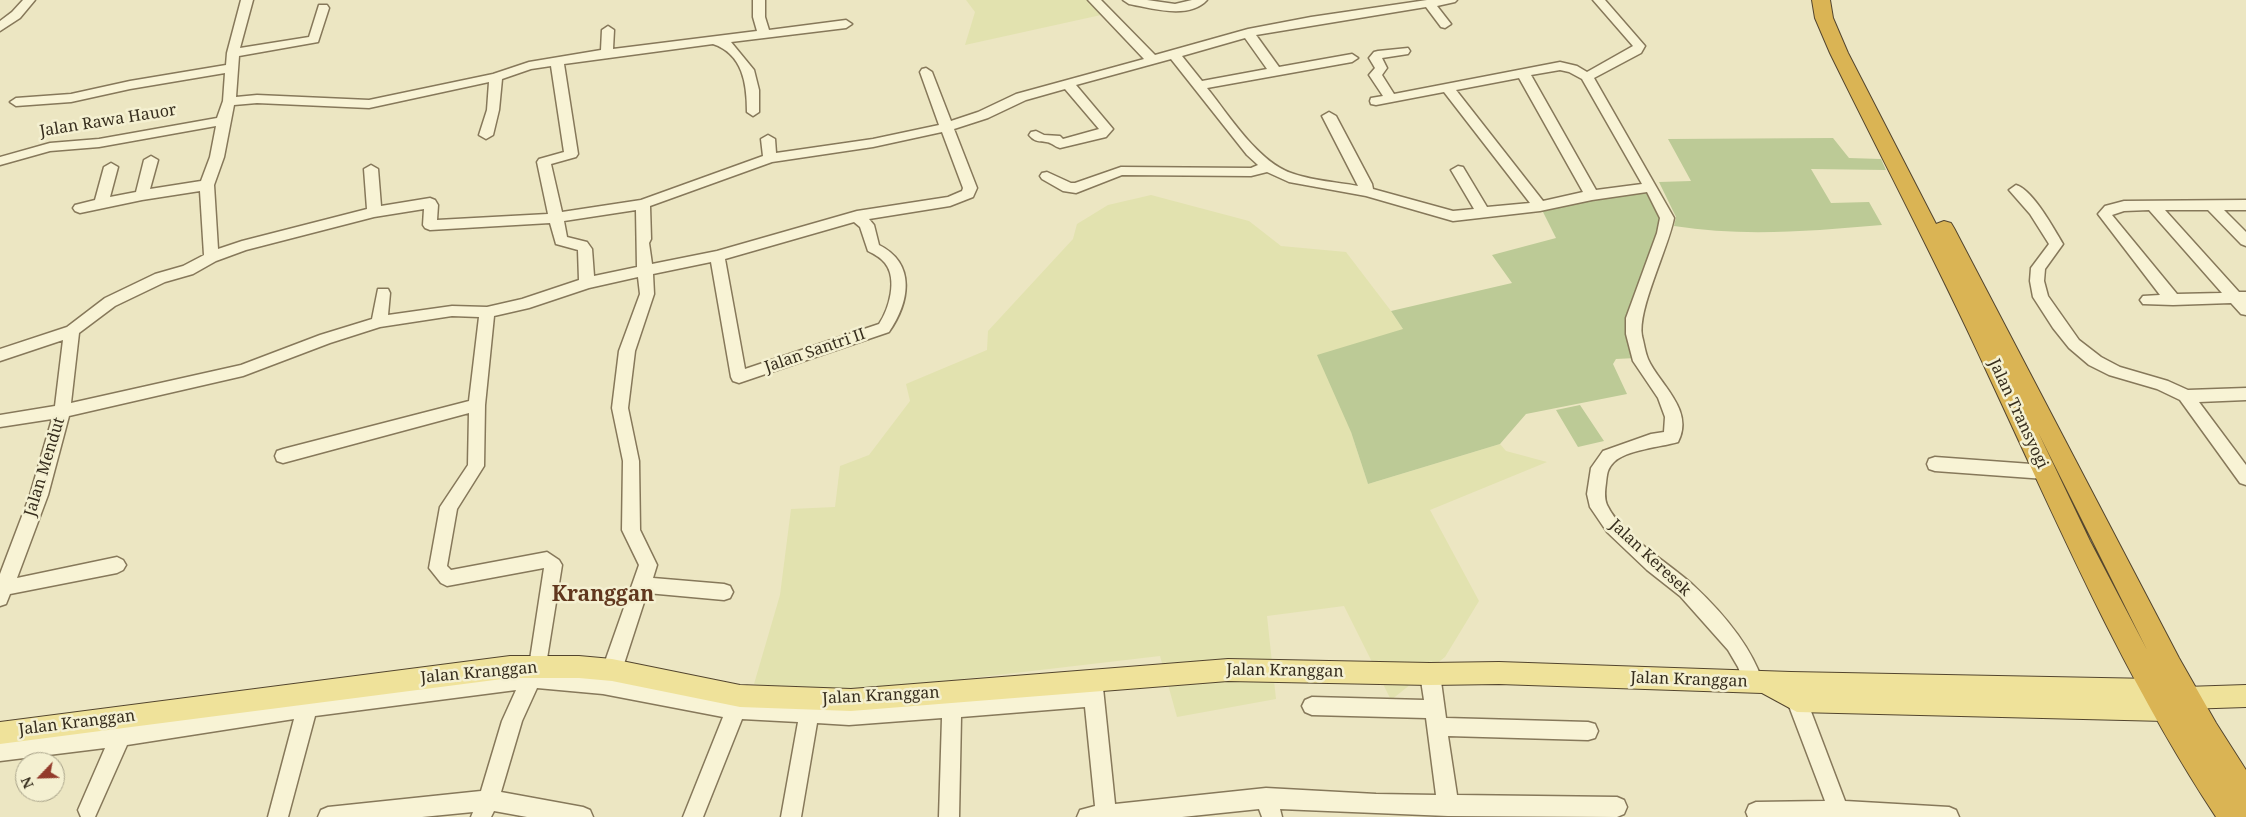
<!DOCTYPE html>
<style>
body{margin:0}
#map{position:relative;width:2246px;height:817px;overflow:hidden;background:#ece6c2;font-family:"Noto Serif",serif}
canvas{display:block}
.north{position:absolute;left:15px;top:752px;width:50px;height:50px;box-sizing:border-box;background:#f4f0d1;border:1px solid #a8a289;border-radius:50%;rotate:246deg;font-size:14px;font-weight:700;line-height:20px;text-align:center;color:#362d1d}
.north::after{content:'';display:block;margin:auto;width:18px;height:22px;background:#933b2b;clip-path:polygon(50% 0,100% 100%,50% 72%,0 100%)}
</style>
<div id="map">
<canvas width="2246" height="817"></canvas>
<div class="north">N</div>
</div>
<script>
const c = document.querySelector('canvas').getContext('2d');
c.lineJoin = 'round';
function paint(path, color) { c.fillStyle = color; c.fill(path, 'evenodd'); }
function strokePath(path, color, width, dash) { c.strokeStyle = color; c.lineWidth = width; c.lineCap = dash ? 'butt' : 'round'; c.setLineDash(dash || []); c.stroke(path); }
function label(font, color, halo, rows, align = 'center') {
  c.font = font + ' "Noto Serif",serif'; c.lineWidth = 5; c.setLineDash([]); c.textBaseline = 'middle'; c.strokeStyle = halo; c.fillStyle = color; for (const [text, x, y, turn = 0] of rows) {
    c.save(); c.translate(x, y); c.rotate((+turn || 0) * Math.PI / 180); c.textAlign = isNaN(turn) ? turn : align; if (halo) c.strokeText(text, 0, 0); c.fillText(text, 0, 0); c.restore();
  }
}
paint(new Path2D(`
 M 966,0 L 1096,0 L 1110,13 L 965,45 L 975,12 Z
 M 1151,195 L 1249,221 L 1281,246 L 1346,252 L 1391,311 L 1403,329 L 1351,432 L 1368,484 L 1500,444 L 1506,451 L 1547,462 L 1430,510 L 1479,601 L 1445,657 L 1391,700 L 1344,606 L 1267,616 L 1276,699 L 1177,717 L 1160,656 L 835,694 L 754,684 L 780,595 L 791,509 L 835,507 L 840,466 L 869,455 L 910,401 L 906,384 L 987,350 L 988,331 L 1073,239 L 1077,224 L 1108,205 Z`), '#e2e2af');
paint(new Path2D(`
 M 1833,138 L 1849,158 L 1881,159 L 1886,170 L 1811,169 L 1831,203 L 1869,202 L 1882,225 C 1812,231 1743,237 1674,226 L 1676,217 L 1659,182 L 1691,181 L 1668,139 Z
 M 1649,190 L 1661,214 L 1662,223 L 1626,316 L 1627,334 L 1636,358 L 1616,359 L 1613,364 L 1627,394 L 1526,414 L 1500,444 L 1368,484 L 1351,432 L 1317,355 L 1403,329 L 1391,311 L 1512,283 L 1492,255 L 1556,238 L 1540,206 Z
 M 1580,405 L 1604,441 L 1578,447 L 1556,410 Z`), '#bcca96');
const minor = new Path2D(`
 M 23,0 L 35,0 L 20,18 L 0,31 L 0,21 L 12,12 Z
 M 241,0 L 253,0 L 240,48 L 309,37 L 319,5 L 327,5 L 329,8 L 318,42 L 239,56 L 236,97 L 257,95 L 369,100 L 493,74 L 529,62 L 601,50 L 602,30 L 608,26 L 614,30 L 613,49 L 757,31 L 753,17 L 753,0 L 765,0 L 765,17 L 769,30 L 846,20 L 852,24 L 846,28 L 731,42 L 754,70 L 759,90 L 759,112 L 753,116 L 747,112 C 747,84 743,54 713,44 L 564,64 L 578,154 L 576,157 L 551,164 L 562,212 L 641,200 L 763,156 L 761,139 L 768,135 L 775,139 L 776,153 L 873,139 L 939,125 L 920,72 L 922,69 L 926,68 L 932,72 L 951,121 L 978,112 L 1016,94 L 1144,59 L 1088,0 L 1101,0 L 1155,55 L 1248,29 L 1311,17 L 1427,0 L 1457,0 L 1455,2 L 1437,6 L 1451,24 L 1445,28 L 1441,27 L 1426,7 L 1256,35 L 1279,67 L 1352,54 L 1358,58 L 1352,62 L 1207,88 C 1229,115 1259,164 1294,174 C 1314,181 1337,182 1358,186 L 1322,116 L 1329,112 L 1336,116 L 1372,184 L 1373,189 L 1453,211 L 1474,209 L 1451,170 L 1458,166 L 1463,167 L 1487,207 L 1530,203 L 1444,92 L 1376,105 L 1371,104 L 1370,101 L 1371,98 L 1383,96 L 1369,75 L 1375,68 L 1369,58 L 1374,52 L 1378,51 L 1408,48 L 1410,51 L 1408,54 L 1382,58 L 1387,68 L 1382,75 L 1394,94 L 1560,62 L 1577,66 L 1587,72 L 1633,46 L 1593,0 L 1605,0 L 1645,46 L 1641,53 L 1594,78 L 1674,218 C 1668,249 1637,310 1642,336 C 1644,343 1645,352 1648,359 C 1659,384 1695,410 1678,442 C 1661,447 1626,450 1614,462 C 1607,469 1607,474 1606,483 C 1605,490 1604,498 1607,505 C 1621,535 1669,563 1693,585 C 1722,612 1750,644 1763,682 L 1760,688 L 1753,691 L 1746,688 L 1738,667 L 1728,650 L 1680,596 L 1647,570 L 1607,532 L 1590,507 L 1587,494 L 1591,468 L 1603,451 L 1651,434 L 1664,432 L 1665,417 L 1658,398 L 1633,361 L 1626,334 L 1626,318 L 1657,233 L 1660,218 L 1647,192 L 1592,200 L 1540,211 L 1453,221 L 1366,196 L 1289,182 L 1267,172 L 1251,176 L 1122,175 L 1076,193 L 1063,191 L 1042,179 L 1040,176 L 1042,173 L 1047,172 L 1071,183 L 1075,183 L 1121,167 L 1251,168 L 1258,165 L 1247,155 L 1171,59 L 1076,85 L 1113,129 L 1106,137 L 1060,148 C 1057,147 1055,146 1052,144 C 1044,139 1037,145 1029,135 L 1031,132 L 1036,131 L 1044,135 L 1060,136 L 1063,139 L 1099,129 L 1065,89 L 1026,100 L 988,118 L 954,129 L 977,188 L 973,197 L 950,206 L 869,219 L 874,225 L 879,245 C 917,264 909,303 889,332 L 739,383 L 733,381 L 731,377 L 711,262 L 653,274 L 654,294 L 635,351 L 628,408 L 639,461 L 640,530 L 657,565 L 653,578 L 724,584 L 730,586 L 733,592 L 730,598 L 724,600 L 647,593 L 622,670 L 619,676 L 613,678 L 730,700 L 732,695 L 739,692 L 746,695 L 748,702 L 849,707 L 942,700 L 945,691 L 952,688 L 959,691 L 962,699 L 1084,690 L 1086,682 L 1093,679 L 1100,682 L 1103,688 L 1115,804 L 1266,788 L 1376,794 L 1436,795 L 1426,718 L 1312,715 L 1305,712 L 1302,706 L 1305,700 L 1312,697 L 1424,700 L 1420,674 L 1423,668 L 1430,665 L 1437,668 L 1440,674 L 1446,718 L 1588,722 L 1595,724 L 1598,731 L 1595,738 L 1588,740 L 1448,736 L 1457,795 L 1617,797 L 1624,800 L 1627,807 L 1624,814 L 1617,817 L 1448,816 L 1280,809 L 1282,817 L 1262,817 L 1259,809 L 1182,817 L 1077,817 L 1080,810 L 1095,806 L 1085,707 L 961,717 L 959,817 L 939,817 L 942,718 L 849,725 L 817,723 L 801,817 L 781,817 L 798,722 L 742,719 L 703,817 L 683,817 L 723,717 L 603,694 L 537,688 L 522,721 L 501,792 L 583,807 L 590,810 L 593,817 L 527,817 L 494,811 L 491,817 L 471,817 L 473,812 L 422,817 L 318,817 L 321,810 L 328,807 L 481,791 L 502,721 L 516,690 L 315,716 L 288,817 L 268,817 L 294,719 L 127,745 L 95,817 L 81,817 L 78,810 L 105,748 L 0,761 L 0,743 L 114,728 L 116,724 L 123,722 L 131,726 L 307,699 L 526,671 L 529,666 L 544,568 L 447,586 L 441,583 L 429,568 L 440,507 L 468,465 L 469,413 L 283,463 L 277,461 L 275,456 L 277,451 L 283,449 L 469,401 L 479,317 L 452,316 L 380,327 L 330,343 L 243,376 L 69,416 L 48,495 L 17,578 L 117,557 L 123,560 L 126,565 L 123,570 L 117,573 L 10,594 L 6,604 L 0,606 L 0,574 L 30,495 L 52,419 L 0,427 L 0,415 L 55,406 L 63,340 L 0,361 L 0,349 L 67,327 L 105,298 L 155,274 L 183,266 L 204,255 L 200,191 L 142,200 L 80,213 L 75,211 L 73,208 L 75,205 L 95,200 L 104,167 L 111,163 L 118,167 L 110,197 L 136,192 L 144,160 L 151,156 L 158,160 L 150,189 L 201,181 L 210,157 L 216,126 L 99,147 L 50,151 L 0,165 L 0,157 L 50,143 L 99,139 L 217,118 L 223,101 L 225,73 L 130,89 L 71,102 L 16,106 L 10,102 L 16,98 L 71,94 L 130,81 L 226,65 L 227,53 ZM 1245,38 L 1267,69 L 1202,81 L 1182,56 ZM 551,66 L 564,152 L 539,159 L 537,162 L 548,214 L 437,220 L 438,205 L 435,200 L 430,198 L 381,206 L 378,169 L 371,165 L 364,169 L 367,209 L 242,241 L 218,249 L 214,185 L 224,157 L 234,105 L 257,103 L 369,108 L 489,82 L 487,110 L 479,135 L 486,139 L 493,135 L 499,110 L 502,79 L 531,69 ZM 1560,70 L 1569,72 L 1582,79 L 1642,184 L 1596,190 L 1531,75 ZM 1519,78 L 1583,192 L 1543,201 L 1456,90 ZM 942,132 L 963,188 L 962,191 L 948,197 L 857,211 L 717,251 L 652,264 L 649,243 L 651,239 L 650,206 L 772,162 L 873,147 ZM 424,209 L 423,225 L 425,228 L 430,230 L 550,223 L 556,244 L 578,250 L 579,280 L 522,299 L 487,307 L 452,306 L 388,315 L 390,293 L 388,289 L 378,289 L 372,319 L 320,335 L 241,365 L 71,403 L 79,333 L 115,306 L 165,282 L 193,274 L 216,261 L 246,250 L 374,217 ZM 636,210 L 637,267 L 594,276 L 592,249 L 587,242 L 567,237 L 564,221 ZM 854,222 L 860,227 L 868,251 C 874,254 880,257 885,263 C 898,279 889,309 879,324 L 745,369 L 725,259 ZM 638,277 L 640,294 L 619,351 L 612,408 L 623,461 L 622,530 L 639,565 L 602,670 L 605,676 L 608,677 L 545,671 L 562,565 L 559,560 L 547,552 L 451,570 L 447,566 L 457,509 L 484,466 L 485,405 L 494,316 L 529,308 L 589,288 Z
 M 1123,0 L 1147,0 L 1175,4 L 1192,0 L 1207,0 C 1189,20 1151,8 1129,4 Z
 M 2016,185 C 2033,190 2054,229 2063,244 L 2045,269 L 2044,281 L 2048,296 L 2079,340 L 2101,357 L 2120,367 L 2168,381 L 2188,390 L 2246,388 L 2246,400 L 2199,402 L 2246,465 L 2246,485 L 2240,483 L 2180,400 L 2157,389 L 2109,375 L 2089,365 L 2069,348 L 2053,328 L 2033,297 L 2030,281 L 2031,268 L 2049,244 L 2030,214 L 2009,190 Z
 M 2246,200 L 2246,210 L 2224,210 L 2246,232 L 2246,246 L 2241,244 L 2208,210 L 2165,210 L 2239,292 L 2246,292 L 2246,315 L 2241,314 L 2231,303 L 2173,305 L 2143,304 L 2140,300 L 2143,296 L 2160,295 L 2098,214 L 2105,206 L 2124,201 ZM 2149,210 L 2222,293 L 2177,294 L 2112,215 L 2124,211 Z
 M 1935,457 L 2045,465 L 2051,467 L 2053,472 L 2051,477 L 2045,479 L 1935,471 L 1929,469 L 1927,464 L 1929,459 Z
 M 1794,684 L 1801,687 L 1804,693 L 1845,801 L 1949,807 L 1956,810 L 1959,817 L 1748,817 L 1746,812 L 1749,805 L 1756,802 L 1825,801 L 1784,693 L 1787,687 Z`);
const major = new Path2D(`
 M 510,656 L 579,656 L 612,659 L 740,685 L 851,689 L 1228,659 L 1430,663 L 1499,662 L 1791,672 L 2153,679 L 2161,682 L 2165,690 L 2161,698 L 2159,699 L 2174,702 L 2177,710 L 2174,718 L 2165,721 L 1797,712 L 1762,693 L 1499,684 L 1430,685 L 1228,681 L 851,711 L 740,707 L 612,681 L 579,678 L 510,678 L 0,744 L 0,722 Z
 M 2246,685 L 2246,707 L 2185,709 L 2177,706 L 2173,698 L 2177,690 L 2185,687 Z`);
const highway = new Path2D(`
 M 1812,0 L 1830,0 L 1833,18 L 1848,53 L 1936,224 L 1944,221 L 1951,223 L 1954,228 L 2179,658 L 2216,723 L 2246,770 L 2246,817 L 2216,817 C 2123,676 2057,522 1986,370 C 1937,263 1882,159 1830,53 L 1815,18 ZM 2038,432 L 2147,650 L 2090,541 Z`);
strokePath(minor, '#86785a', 3);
strokePath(major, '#53452e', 2);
strokePath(highway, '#53452e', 2);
paint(minor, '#f8f3d5');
paint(major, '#efe29a');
paint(highway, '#dab454');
label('16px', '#362d1d', '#f4f0d1', [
 ["Jalan Rawa Hauor",108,121,-9],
 ["Jalan Santri II",815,351,-19],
 ["Jalan Transyogi",2018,414,65],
 ["Jalan Mendut",45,467,-73],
 ["Jalan Keresek",1650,558,43],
 ["Jalan Kranggan",1285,671,1],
 ["Jalan Kranggan",479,673,-5],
 ["Jalan Kranggan",1689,680,2],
 ["Jalan Kranggan",881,696,-3],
 ["Jalan Kranggan",77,723,-7]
]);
label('bold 21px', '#61371e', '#f4f0d1', [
 ["Kranggan",603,595]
]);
</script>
